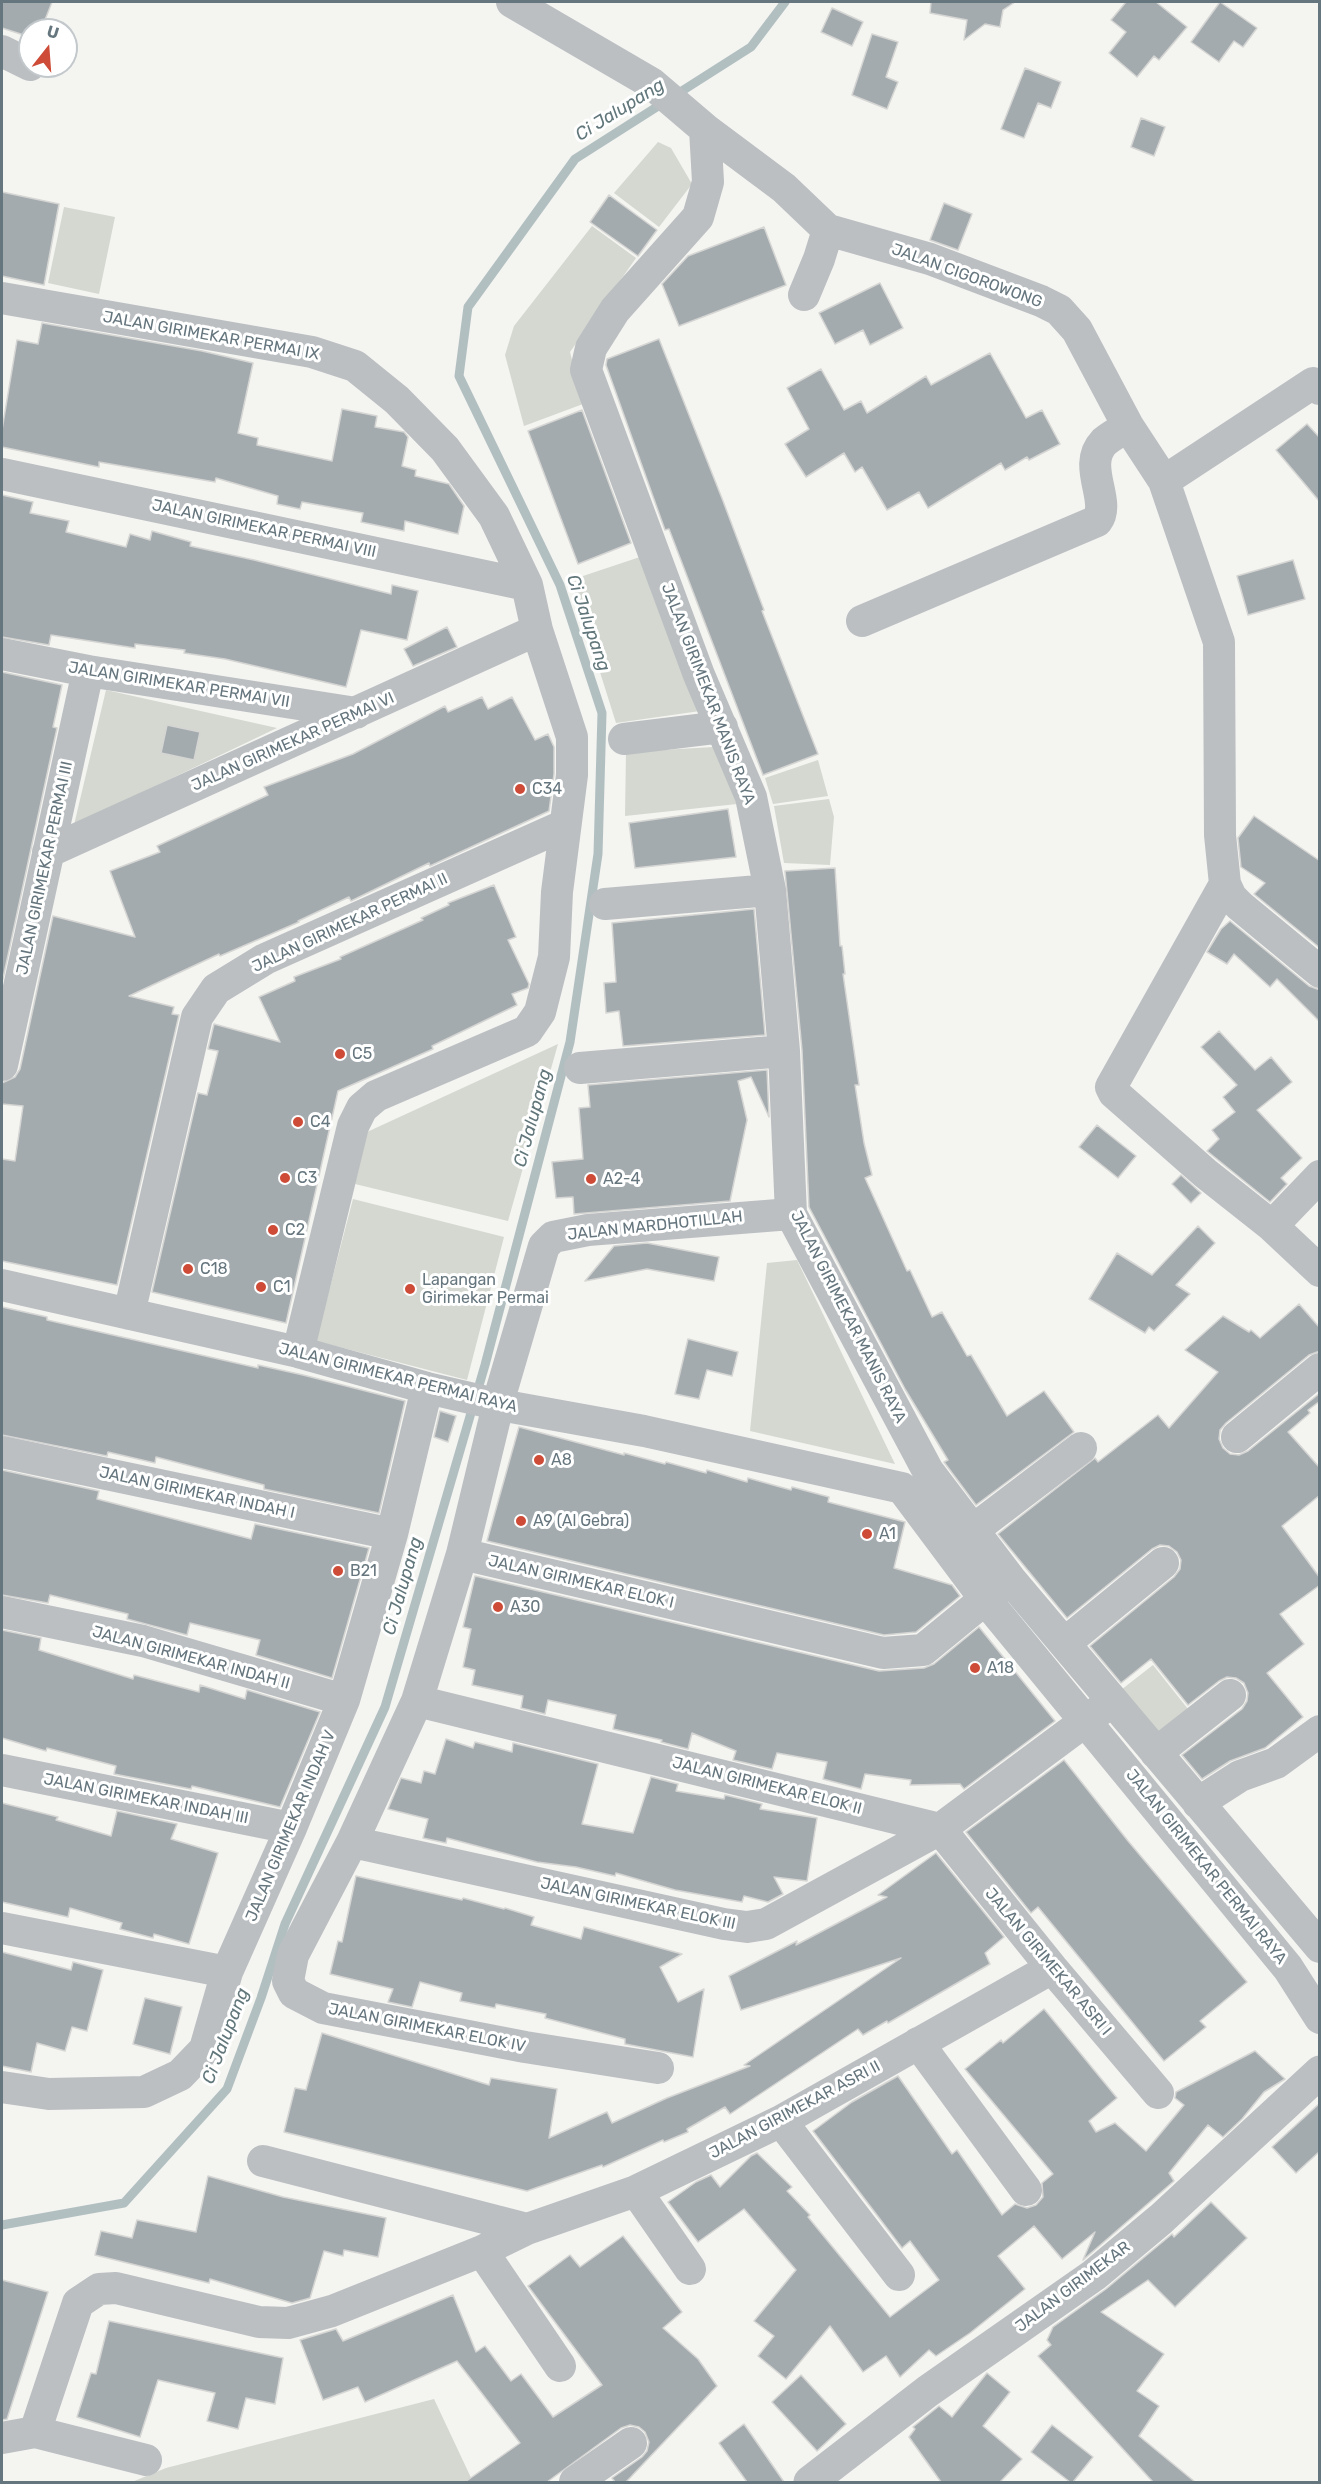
<!DOCTYPE html>
<style>
body{margin:0}
#map{position:relative;width:1321px;height:2484px;overflow:hidden;background:#f4f4f1;font-family:Rubik,sans-serif}
canvas{display:block}
.frame{position:absolute;inset:0;border:3px solid #66767e;pointer-events:none}
.north{position:absolute;left:18px;top:18px;width:60px;height:60px;box-sizing:border-box;background:#fff;border:2px solid #c2c8cb;border-radius:50%;rotate:17deg;font-size:16px;font-weight:700;line-height:24px;text-align:center;color:#66767e}
.north::after{content:'';display:block;margin:auto;width:21px;height:27px;background:#cd4b37;clip-path:polygon(50% 0,100% 100%,50% 72%,0 100%)}
</style>
<div id="map">
<canvas width="1321" height="2484"></canvas>
<div class="frame"></div>
<div class="north">U</div>
</div>
<script>
const c = document.querySelector('canvas').getContext('2d');
c.lineJoin = 'round';
function paint(path, color) { c.fillStyle = color; c.fill(path, 'evenodd'); }
function strokePath(path, color, width, dash) { c.strokeStyle = color; c.lineWidth = width; c.lineCap = dash ? 'butt' : 'round'; c.setLineDash(dash || []); c.stroke(path); }
function label(font, color, halo, rows, align = 'center') {
  c.font = font + ' Rubik,sans-serif'; c.lineWidth = 6; c.setLineDash([]); c.textBaseline = 'middle'; c.strokeStyle = halo; c.fillStyle = color; for (const [text, x, y, turn = 0] of rows) {
    c.save(); c.translate(x, y); c.rotate((+turn || 0) * Math.PI / 180); c.textAlign = isNaN(turn) ? turn : align; if (halo) c.strokeText(text, 0, 0); c.fillText(text, 0, 0); c.restore();
  }
}
paint(new Path2D(`
 M 658,142 L 671,148 L 692,184 L 659,227 L 614,193 Z
 M 64,207 L 115,217 L 99,294 L 48,283 Z
 M 592,226 L 636,258 L 570,352 L 583,404 L 524,426 L 505,355 L 514,326 Z
 M 640,557 L 700,711 L 616,723 L 571,580 Z
 M 106,690 L 277,728 L 74,825 Z
 M 714,747 L 737,804 L 625,816 L 626,752 Z
 M 818,760 L 828,796 L 773,804 L 765,778 Z
 M 829,799 L 834,817 L 830,865 L 784,863 L 774,806 Z
 M 558,1044 L 508,1221 L 355,1184 L 367,1132 Z
 M 353,1199 L 504,1237 L 467,1380 L 316,1341 Z
 M 797,1260 L 895,1464 L 750,1431 L 767,1263 Z
 M 1153,1665 L 1188,1709 L 1157,1734 L 1121,1690 Z
 M 434,2399 L 473,2482 L 132,2482 L 166,2468 Z`), '#d4d8d0');
strokePath(new Path2D(`
 M 2,2225 L 124,2203 L 227,2089 L 261,1998 L 285,1924 L 385,1707 L 485,1365 L 570,1042 L 598,854 L 602,713 L 560,585 L 459,376 L 468,307 L 575,159 L 751,47 L 785,2`), '#b2bfc1', 9);
const building = new Path2D(`
 M 2,2 L 52,2 L 41,30 L 30,30 L 30,37 L 2,28 Z
 M 931,2 L 1015,2 L 1003,10 L 1000,27 L 985,24 L 964,40 L 967,20 L 930,13 Z
 M 1126,2 L 1156,2 L 1187,27 L 1159,60 L 1154,56 L 1137,77 L 1109,53 L 1126,32 L 1111,20 Z
 M 1220,2 L 1257,28 L 1243,47 L 1234,41 L 1219,62 L 1191,42 Z
 M 832,8 L 863,22 L 852,46 L 821,32 Z
 M 872,34 L 898,42 L 886,77 L 898,82 L 887,109 L 852,95 Z
 M 1025,68 L 1061,82 L 1051,108 L 1038,103 L 1024,138 L 1001,129 Z
 M 1141,118 L 1165,127 L 1154,156 L 1131,147 Z
 M 2,192 L 59,204 L 44,285 L 2,276 Z
 M 609,195 L 657,230 L 638,256 L 590,222 Z
 M 944,203 L 972,214 L 958,250 L 930,240 Z
 M 764,227 L 786,285 L 679,326 L 662,284 L 688,256 Z
 M 880,283 L 903,328 L 870,345 L 863,330 L 835,344 L 819,313 Z
 M 42,323 L 202,351 L 253,363 L 238,433 L 258,438 L 257,445 L 332,461 L 342,409 L 377,416 L 375,427 L 404,432 L 408,437 L 402,466 L 416,470 L 415,476 L 449,484 L 464,506 L 458,534 L 405,521 L 404,531 L 361,522 L 363,513 L 302,502 L 300,509 L 277,504 L 278,496 L 216,478 L 215,482 L 99,462 L 99,467 L 2,447 L 2,430 L 17,340 L 38,344 Z
 M 659,339 L 723,501 L 764,610 L 762,611 L 818,754 L 763,775 L 669,529 L 665,530 L 606,365 L 607,359 Z
 M 990,353 L 1026,418 L 1042,410 L 1060,444 L 1029,460 L 1027,457 L 1005,470 L 1001,463 L 928,508 L 919,492 L 887,510 L 862,467 L 855,472 L 844,453 L 806,477 L 785,444 L 809,429 L 787,388 L 821,369 L 844,410 L 861,401 L 867,413 L 926,376 L 931,385 Z
 M 582,410 L 631,543 L 578,564 L 528,431 Z
 M 1307,424 L 1320,438 L 1320,502 L 1276,450 Z
 M 2,495 L 33,502 L 30,513 L 69,521 L 66,532 L 126,547 L 130,534 L 150,540 L 152,531 L 191,542 L 190,546 L 254,560 L 391,594 L 392,585 L 418,591 L 407,640 L 361,630 L 346,687 L 225,659 L 184,653 L 185,650 L 135,644 L 135,648 L 51,635 L 49,645 L 2,637 Z
 M 1293,560 L 1305,599 L 1248,615 L 1237,576 Z
 M 447,627 L 457,647 L 413,666 L 404,649 Z
 M 2,672 L 62,685 L 53,727 L 57,728 L 2,983 Z
 M 482,697 L 488,709 L 512,697 L 535,740 L 548,734 L 554,747 L 554,774 L 549,811 L 430,866 L 429,863 L 351,901 L 349,897 L 298,921 L 299,922 L 220,956 L 219,954 L 129,996 L 174,1007 L 172,1014 L 179,1015 L 117,1285 L 2,1261 L 2,1159 L 15,1161 L 23,1106 L 2,1104 L 2,1083 L 15,1077 L 20,1069 L 53,916 L 135,937 L 110,871 L 160,852 L 157,846 L 268,795 L 264,787 L 353,754 L 445,706 L 448,712 Z
 M 167,725 L 200,732 L 194,760 L 161,753 Z
 M 728,809 L 736,857 L 635,868 L 629,823 Z
 M 1254,816 L 1320,861 L 1320,948 L 1254,894 L 1265,883 L 1241,867 L 1238,838 Z
 M 835,868 L 840,946 L 842,946 L 845,974 L 843,974 L 859,1085 L 855,1085 L 864,1143 L 872,1175 L 865,1178 L 907,1271 L 910,1270 L 932,1317 L 942,1312 L 967,1356 L 971,1355 L 1007,1416 L 1044,1391 L 1074,1432 L 976,1505 L 944,1462 L 948,1460 L 905,1389 L 809,1207 L 802,1050 L 785,871 Z
 M 494,885 L 516,937 L 508,940 L 529,984 L 528,988 L 512,994 L 517,1005 L 432,1046 L 433,1049 L 338,1091 L 286,1323 L 152,1292 L 198,1093 L 207,1095 L 218,1051 L 208,1049 L 214,1024 L 280,1042 L 259,997 L 295,981 L 294,977 L 341,959 L 340,957 L 423,920 L 421,918 L 449,905 L 448,903 Z
 M 754,909 L 765,1035 L 623,1046 L 619,1011 L 606,1013 L 604,983 L 616,982 L 612,923 Z
 M 1230,921 L 1309,986 L 1320,990 L 1320,1022 L 1277,979 L 1270,987 L 1234,954 L 1227,964 L 1207,952 L 1221,929 Z
 M 1219,1031 L 1255,1070 L 1271,1057 L 1292,1082 L 1257,1110 L 1302,1158 L 1281,1178 L 1287,1184 L 1270,1202 L 1207,1151 L 1219,1139 L 1212,1130 L 1235,1112 L 1223,1097 L 1237,1085 L 1201,1047 Z
 M 767,1070 L 769,1117 L 751,1077 L 738,1081 L 747,1120 L 730,1201 L 574,1214 L 573,1197 L 556,1198 L 552,1162 L 583,1159 L 579,1108 L 590,1107 L 588,1085 Z
 M 1097,1125 L 1136,1156 L 1118,1178 L 1079,1147 Z
 M 1181,1175 L 1201,1193 L 1191,1203 L 1172,1184 Z
 M 1198,1226 L 1215,1243 L 1176,1285 L 1190,1294 L 1154,1331 L 1149,1327 L 1145,1333 L 1089,1299 L 1117,1253 L 1152,1275 Z
 M 647,1243 L 719,1257 L 714,1281 L 647,1269 L 585,1281 L 614,1246 Z
 M 1299,1304 L 1320,1328 L 1320,1351 L 1309,1355 L 1226,1423 L 1220,1430 L 1219,1439 L 1223,1448 L 1230,1454 L 1239,1455 L 1248,1451 L 1320,1393 L 1320,1401 L 1308,1410 L 1310,1413 L 1288,1432 L 1320,1468 L 1320,1495 L 1282,1526 L 1320,1578 L 1320,1585 L 1280,1614 L 1304,1644 L 1267,1673 L 1303,1717 L 1265,1748 L 1230,1761 L 1202,1779 L 1182,1755 L 1242,1709 L 1247,1701 L 1248,1693 L 1244,1683 L 1236,1678 L 1227,1677 L 1219,1681 L 1188,1705 L 1151,1659 L 1121,1683 L 1090,1646 L 1174,1577 L 1180,1569 L 1181,1560 L 1177,1552 L 1169,1546 L 1160,1545 L 1152,1549 L 1067,1618 L 998,1534 L 1095,1458 L 1098,1462 L 1158,1415 L 1169,1428 L 1218,1372 L 1185,1350 L 1223,1316 L 1249,1332 L 1251,1330 L 1260,1338 Z
 M 2,1307 L 47,1317 L 47,1320 L 258,1368 L 258,1365 L 303,1375 L 405,1401 L 379,1513 L 264,1489 L 264,1485 L 156,1457 L 155,1463 L 108,1452 L 107,1456 L 2,1435 Z
 M 688,1339 L 738,1352 L 732,1376 L 707,1370 L 699,1399 L 675,1394 Z
 M 440,1411 L 456,1416 L 448,1442 L 434,1437 Z
 M 519,1427 L 624,1455 L 624,1453 L 665,1464 L 666,1462 L 706,1473 L 707,1470 L 747,1482 L 748,1478 L 791,1490 L 792,1487 L 829,1497 L 828,1502 L 905,1522 L 894,1568 L 952,1585 L 960,1596 L 916,1632 L 884,1635 L 487,1541 Z
 M 2,1470 L 99,1491 L 97,1499 L 251,1539 L 255,1524 L 369,1548 L 332,1678 L 256,1655 L 260,1640 L 190,1623 L 187,1635 L 127,1619 L 128,1614 L 50,1595 L 48,1603 L 2,1595 Z
 M 475,1576 L 879,1671 L 924,1668 L 934,1664 L 979,1627 L 1055,1721 L 964,1789 L 960,1784 L 910,1785 L 911,1780 L 865,1774 L 861,1789 L 823,1779 L 827,1762 L 777,1753 L 772,1769 L 733,1760 L 736,1751 L 692,1733 L 688,1749 L 661,1742 L 662,1740 L 613,1729 L 616,1715 L 548,1700 L 545,1714 L 521,1708 L 523,1696 L 472,1685 L 475,1670 L 463,1667 L 471,1629 L 463,1627 Z
 M 2,1630 L 41,1638 L 39,1650 L 133,1679 L 134,1675 L 199,1692 L 200,1685 L 245,1699 L 247,1690 L 320,1712 L 280,1807 L 192,1786 L 191,1789 L 114,1774 L 116,1766 L 47,1748 L 46,1751 L 2,1738 Z
 M 446,1739 L 473,1748 L 475,1742 L 512,1752 L 513,1743 L 598,1764 L 582,1824 L 633,1833 L 651,1777 L 678,1784 L 676,1791 L 724,1799 L 725,1795 L 762,1804 L 760,1809 L 817,1818 L 807,1881 L 774,1877 L 783,1894 L 768,1902 L 744,1896 L 742,1902 L 675,1890 L 616,1873 L 615,1876 L 576,1867 L 537,1862 L 447,1838 L 446,1843 L 423,1838 L 428,1819 L 388,1809 L 401,1778 L 421,1783 L 424,1771 L 435,1774 Z
 M 1064,1760 L 1128,1841 L 1247,1982 L 1200,2021 L 1206,2027 L 1164,2061 L 1038,1907 L 1031,1913 L 966,1832 Z
 M 2,1803 L 58,1817 L 56,1820 L 111,1836 L 117,1811 L 177,1824 L 171,1839 L 218,1853 L 189,1944 L 154,1934 L 153,1938 L 120,1929 L 122,1923 L 70,1908 L 68,1917 L 2,1902 Z
 M 936,1853 L 1004,1937 L 985,1953 L 990,1964 L 888,2023 L 887,2021 L 863,2035 L 858,2029 L 730,2114 L 725,2107 L 687,2129 L 688,2132 L 664,2142 L 663,2140 L 603,2167 L 602,2165 L 527,2191 L 284,2132 L 295,2088 L 306,2090 L 322,2033 L 489,2085 L 491,2078 L 557,2089 L 549,2138 L 607,2112 L 612,2123 L 667,2098 L 750,2066 L 744,2065 L 901,1958 L 741,2010 L 729,1976 L 797,1941 L 796,1945 L 887,1897 L 878,1895 Z
 M 356,1876 L 462,1900 L 463,1898 L 504,1909 L 505,1908 L 534,1917 L 531,1925 L 581,1939 L 584,1927 L 682,1954 L 660,1967 L 678,2002 L 704,1989 L 693,2057 L 625,2044 L 625,2039 L 545,2018 L 546,2014 L 496,2004 L 495,2008 L 460,2001 L 462,1993 L 420,1982 L 412,2007 L 388,2002 L 393,1989 L 330,1974 L 338,1941 L 342,1942 Z
 M 2,1952 L 71,1970 L 73,1962 L 103,1970 L 87,2031 L 72,2027 L 65,2051 L 37,2043 L 31,2072 L 2,2066 Z
 M 145,1998 L 182,2007 L 170,2054 L 133,2044 Z
 M 1044,2009 L 1117,2098 L 1089,2121 L 1096,2132 L 1115,2123 L 1146,2151 L 1184,2105 L 1175,2098 L 1176,2092 L 1255,2051 L 1285,2079 L 1264,2092 L 1242,2119 L 1223,2137 L 1208,2125 L 1169,2173 L 1174,2181 L 1083,2260 L 1095,2232 L 1062,2259 L 1034,2226 L 998,2256 L 1025,2289 L 970,2333 L 936,2356 L 929,2350 L 900,2377 L 886,2356 L 863,2372 L 830,2326 L 786,2379 L 758,2356 L 774,2336 L 754,2321 L 796,2270 L 744,2209 L 698,2242 L 668,2202 L 696,2182 L 711,2175 L 720,2187 L 751,2156 L 757,2153 L 792,2187 L 787,2191 L 810,2215 L 808,2217 L 890,2317 L 939,2280 L 910,2241 L 902,2248 L 813,2131 L 852,2102 L 898,2076 L 952,2154 L 957,2150 L 1002,2215 L 1015,2204 L 1027,2208 L 1036,2205 L 1043,2197 L 1042,2183 L 1053,2174 L 965,2069 L 1001,2040 L 1003,2043 Z
 M 1320,2103 L 1320,2151 L 1296,2173 L 1272,2147 Z
 M 208,2176 L 283,2197 L 386,2218 L 378,2257 L 344,2250 L 343,2256 L 324,2251 L 310,2298 L 292,2303 L 210,2279 L 209,2283 L 95,2255 L 101,2231 L 132,2238 L 137,2220 L 196,2232 Z
 M 1211,2202 L 1247,2238 L 1175,2307 L 1148,2280 L 1101,2312 L 1164,2354 L 1137,2391 L 1159,2406 L 1139,2436 L 1195,2482 L 1153,2482 L 1038,2356 L 1051,2345 L 1047,2340 L 1053,2327 L 1106,2289 L 1172,2234 L 1174,2237 Z
 M 623,2236 L 682,2312 L 663,2328 L 698,2359 L 717,2386 L 626,2482 L 615,2482 L 612,2478 L 642,2457 L 647,2451 L 649,2442 L 645,2432 L 639,2427 L 630,2425 L 621,2428 L 547,2482 L 465,2482 L 520,2443 L 457,2361 L 365,2402 L 358,2387 L 323,2400 L 300,2340 L 336,2329 L 343,2341 L 453,2295 L 476,2352 L 485,2346 L 511,2381 L 521,2374 L 553,2417 L 602,2385 L 528,2286 L 570,2255 L 580,2267 Z
 M 2,2280 L 48,2292 L 7,2419 L 2,2420 Z
 M 109,2321 L 283,2358 L 275,2404 L 246,2398 L 238,2429 L 207,2421 L 215,2393 L 158,2380 L 140,2437 L 77,2417 L 91,2373 L 96,2374 Z
 M 987,2373 L 1010,2392 L 983,2426 L 1022,2459 L 1000,2482 L 941,2482 L 909,2437 L 915,2429 L 913,2427 L 939,2406 L 952,2417 Z
 M 801,2375 L 846,2424 L 817,2451 L 772,2402 Z
 M 744,2424 L 784,2482 L 747,2482 L 719,2443 Z
 M 1052,2425 L 1093,2457 L 1073,2482 L 1070,2482 L 1031,2452 Z`);
paint(building, '#a3abaf');
strokePath(building, '#d5d5d3', 1.5);
strokePath(new Path2D(`
 M 512,2 L 651,83 L 705,129 L 784,188 L 828,230 L 930,259 L 1041,301 L 1059,310 L 1077,330 L 1128,426 L 1164,481 L 1313,383 L 1320,389
 M 2,51 L 30,65
 M 705,129 L 708,182 L 698,217 L 615,310 L 591,348 L 586,370 L 699,675 L 751,797 L 770,890 L 784,1051 L 791,1214 L 928,1471 L 1010,1579 L 1320,1947
 M 804,295 L 819,259 L 828,230
 M 2,298 L 312,352 L 355,366 L 397,400 L 445,449 L 494,516 L 527,585 L 537,630 L 572,737 L 572,775 L 557,892 L 554,957 L 540,1012 L 527,1031 L 376,1096 L 362,1108 L 353,1126 L 298,1352
 M 2,474 L 527,585
 M 1164,481 L 1219,642 L 1220,835 L 1225,884 L 1231,897 L 1240,906 L 1320,972
 M 862,621 L 1097,521 C 1112,501 1081,466 1104,442 C 1111,436 1121,431 1128,426
 M 2,654 L 88,671 L 356,713
 M 624,739 L 722,727
 M 48,852 L 537,630
 M 1225,884 L 1111,1087 L 1114,1093 L 1205,1173 L 1272,1226 L 1320,1271
 M 605,904 L 770,890
 M 2,1065 L 88,671
 M 580,1068 L 784,1051
 M 1272,1226 L 1320,1176
 M 2,1285 L 298,1352 L 427,1388 L 500,1405 L 644,1431 L 902,1488 L 985,1599 L 1288,1968 L 1320,2018
 M 129,1314 L 197,1017 L 216,989 L 265,959 L 565,825
 M 1237,1437 L 1320,1369
 M 2,1452 L 392,1534
 M 973,1530 L 1081,1448
 M 462,1554 L 502,1389 L 544,1246 L 553,1237 L 588,1230 L 791,1214
 M 2,1612 L 143,1641 L 344,1700
 M 1065,1643 L 1163,1563
 M 417,1701 L 940,1829
 M 1156,1753 L 1230,1695
 M 2,1770 L 291,1828
 M 1198,1803 L 1240,1776 L 1276,1763 L 1320,1731
 M 940,1829 L 1052,1968 L 1158,2093
 M 352,1842 L 724,1924 L 747,1927 L 766,1924 L 940,1829 L 1103,1708
 M 2,1928 L 227,1972
 M 918,2043 L 1026,2190
 M 658,2068 L 525,2047 L 323,2008 L 294,1993 L 288,1981 L 293,1955 L 352,1842 L 417,1701 L 462,1554 L 883,1653 L 923,1650 L 1000,1587
 M 2,2087 L 49,2094 L 144,2092 L 180,2075 L 205,2049 L 227,1972 L 291,1828 L 344,1700 L 392,1534 L 427,1388
 M 781,2121 L 899,2275
 M 263,2161 L 527,2229
 M 636,2191 L 690,2269
 M 482,2251 L 560,2366
 M 35,2432 L 146,2460
 M 2,2438 L 35,2432 L 78,2303 L 99,2289 L 116,2288 L 259,2322 L 288,2323 L 332,2311 L 482,2251 L 527,2229 L 636,2191 L 781,2121 L 1052,1968
 M 575,2482 L 631,2443`), '#bbbfc2', 32);
strokePath(new Path2D(`
 M 810,2482 L 928,2391 L 1094,2275 L 1161,2219 L 1320,2072`), '#bbbfc2', 33);
for (const [x, y, r, color] of [
 [520,789,6,"#cd4b37"],
 [340,1054,6,"#cd4b37"],
 [298,1122,6,"#cd4b37"],
 [285,1178,6,"#cd4b37"],
 [591,1179,6,"#cd4b37"],
 [273,1230,6,"#cd4b37"],
 [188,1269,6,"#cd4b37"],
 [261,1287,6,"#cd4b37"],
 [410,1289,6,"#cd4b37"],
 [539,1460,6,"#cd4b37"],
 [521,1521,6,"#cd4b37"],
 [867,1534,6,"#cd4b37"],
 [338,1571,6,"#cd4b37"],
 [498,1607,6,"#cd4b37"],
 [975,1668,6,"#cd4b37"]
]) { const dot = new Path2D(); dot.arc(x, y, r, 0, 2 * Math.PI); c.fillStyle = color; c.fill(dot); strokePath(dot, '#fff', 2); }
label('16px', '#66767e', '#fff', [
 ["JALAN CIGOROWONG",967,276,20],
 ["JALAN GIRIMEKAR PERMAI IX",211,336,10],
 ["JALAN GIRIMEKAR PERMAI VIII",264,529,12],
 ["JALAN GIRIMEKAR PERMAI VII",179,685,9],
 ["JALAN GIRIMEKAR MANIS RAYA",708,694,69],
 ["JALAN GIRIMEKAR PERMAI VI",293,742,-24],
 ["JALAN GIRIMEKAR PERMAI III",45,868,-78],
 ["JALAN GIRIMEKAR PERMAI II",350,923,-25],
 ["JALAN MARDHOTILLAH",655,1226,-6],
 ["JALAN GIRIMEKAR MANIS RAYA",848,1317,63],
 ["JALAN GIRIMEKAR PERMAI RAYA",398,1378,14],
 ["JALAN GIRIMEKAR INDAH I",197,1493,12],
 ["JALAN GIRIMEKAR ELOK I",581,1582,13],
 ["JALAN GIRIMEKAR INDAH II",191,1658,15],
 ["JALAN GIRIMEKAR ELOK II",767,1786,14],
 ["JALAN GIRIMEKAR INDAH III",146,1799,11],
 ["JALAN GIRIMEKAR INDAH V",291,1826,-67],
 ["JALAN GIRIMEKAR PERMAI RAYA",1206,1867,51],
 ["JALAN GIRIMEKAR ELOK III",638,1904,12],
 ["JALAN GIRIMEKAR ASRI I",1048,1962,50],
 ["JALAN GIRIMEKAR ELOK IV",427,2028,11],
 ["JALAN GIRIMEKAR ASRI II",795,2110,-28],
 ["JALAN GIRIMEKAR",1073,2287,-37]
]);
label('16px', '#66767e', '#fff', [
 ["C34",532,789],
 ["C5",352,1054],
 ["C4",310,1122],
 ["C3",297,1178],
 ["A2-4",603,1179],
 ["C2",285,1230],
 ["C18",200,1269],
 ["Lapangan",422,1280],
 ["Girimekar Permai",422,1298],
 ["C1",273,1287],
 ["A8",551,1460],
 ["A9 (Al Gebra)",533,1521],
 ["A1",879,1534],
 ["B21",350,1571],
 ["A30",510,1607],
 ["A18",987,1668]
], 'left');
label('italic 18px', '#62777b', '#fff', [
 ["Ci Jalupang",620,110,-32],
 ["Ci Jalupang",588,623,71],
 ["Ci Jalupang",533,1118,-75],
 ["Ci Jalupang",403,1586,-74],
 ["Ci Jalupang",226,2036,-69]
]);
</script>
